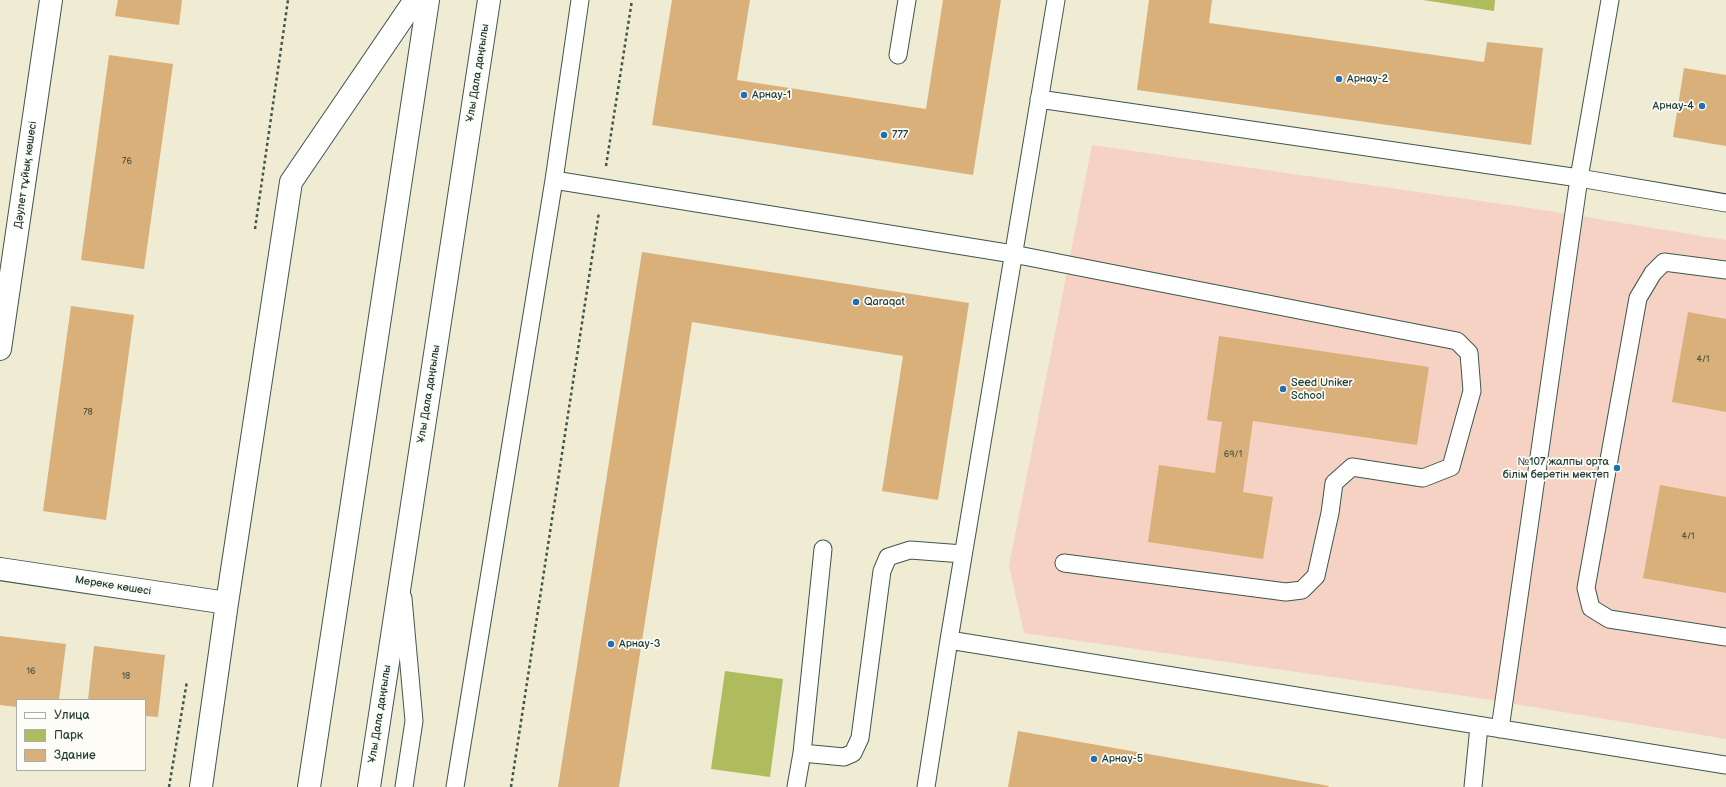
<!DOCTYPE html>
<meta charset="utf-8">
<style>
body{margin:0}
#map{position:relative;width:1726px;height:787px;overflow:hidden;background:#f0ebd3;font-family:"Balsamiq Sans",sans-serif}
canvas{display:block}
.legend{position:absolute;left:16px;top:699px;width:130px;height:72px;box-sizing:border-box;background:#fdfcf7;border:1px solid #a4b0a9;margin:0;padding:5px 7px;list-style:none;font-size:12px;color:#1f3d34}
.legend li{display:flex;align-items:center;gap:8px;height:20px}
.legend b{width:20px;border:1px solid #a4b0a9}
</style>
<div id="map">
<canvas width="1726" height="787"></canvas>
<ul class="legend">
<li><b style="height:5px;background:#fff"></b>Улица</li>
<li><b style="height:11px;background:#aebc5e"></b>Парк</li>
<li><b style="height:11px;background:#d9af7a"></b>Здание</li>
</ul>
</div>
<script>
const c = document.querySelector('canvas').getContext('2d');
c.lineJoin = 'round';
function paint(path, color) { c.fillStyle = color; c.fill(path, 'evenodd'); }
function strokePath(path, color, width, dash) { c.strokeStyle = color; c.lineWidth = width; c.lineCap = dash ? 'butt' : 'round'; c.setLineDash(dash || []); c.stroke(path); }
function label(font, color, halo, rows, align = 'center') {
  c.font = font + ' "Balsamiq Sans",sans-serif'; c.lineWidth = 3.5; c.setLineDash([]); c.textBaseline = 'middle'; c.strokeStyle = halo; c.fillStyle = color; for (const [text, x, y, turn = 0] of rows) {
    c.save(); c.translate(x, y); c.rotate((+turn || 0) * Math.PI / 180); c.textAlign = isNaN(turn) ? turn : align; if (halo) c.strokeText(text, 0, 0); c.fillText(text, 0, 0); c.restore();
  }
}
paint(new Path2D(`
 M 1092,145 L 1550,211 L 1726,240 L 1726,739 L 1472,697 L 1024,633 L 1009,566 Z`), '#f6d2c4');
paint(new Path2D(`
 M 1423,0 L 1495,0 L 1494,11 Z
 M 725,671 L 783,679 L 770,777 L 711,769 Z`), '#aebc5e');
paint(new Path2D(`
 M 118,0 L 182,0 L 179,25 L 115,16 Z
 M 672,0 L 750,0 L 737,80 L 926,109 L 943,0 L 1001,0 L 973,175 L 652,125 Z
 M 1149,0 L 1212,0 L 1209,23 L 1484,62 L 1487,42 L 1543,48 L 1531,145 L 1137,90 Z
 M 109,55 L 173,64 L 144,269 L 81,260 Z
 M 1684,68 L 1726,75 L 1726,146 L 1673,137 Z
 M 642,252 L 969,303 L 938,500 L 882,491 L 903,356 L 692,322 L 619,787 L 558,787 Z
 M 71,306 L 134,315 L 106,520 L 43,511 Z
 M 1688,312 L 1726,319 L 1726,412 L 1672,402 Z
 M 1219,336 L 1429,367 L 1417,445 L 1253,421 L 1243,492 L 1273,497 L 1263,559 L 1148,542 L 1159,465 L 1215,473 L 1222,422 L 1207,420 Z
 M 1660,485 L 1726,497 L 1726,593 L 1643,578 Z
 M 0,636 L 66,644 L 59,700 L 17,700 L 17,707 L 0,705 Z
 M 94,646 L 165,655 L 158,717 L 145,716 L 145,700 L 88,700 Z
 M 1018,731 L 1329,786 L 1328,787 L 1008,787 Z`), '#d9af7a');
const lane = new Path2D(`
 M 898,55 L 907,0
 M 1039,99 L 1579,178 L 1726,203
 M 554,180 L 1013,254 L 1457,341 L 1469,353 L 1472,391 L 1451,467 L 1423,478 L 1352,467 L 1334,483 L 1330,513 L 1316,576 L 1302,590 L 1286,592 L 1064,563
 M 1726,270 L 1664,262 L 1653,273 L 1638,298 L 1586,588 L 1591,608 L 1609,619 L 1726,637
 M 403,598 L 414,721 L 404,787
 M 949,640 L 1726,765
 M 1500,729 L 1579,178 L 1610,0
 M 802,753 L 844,757 L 853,753 L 860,738 L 882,571 L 888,557 L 910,550 L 963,554
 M 455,787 L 554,180 L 580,0
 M 796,787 L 802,753 L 823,549
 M 926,787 L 949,640 L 1056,0
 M 1473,787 L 1479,726`);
const street = new Path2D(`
 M 0,349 L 51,0
 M 0,569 L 227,603
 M 201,787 L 227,603 L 291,182 L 415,0`);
const secondary = new Path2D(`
 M 309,787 L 428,0
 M 369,787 L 489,0`);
strokePath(lane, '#3e574c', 19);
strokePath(street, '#3e574c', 24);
strokePath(secondary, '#3e574c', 24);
strokePath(new Path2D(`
 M 606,166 L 632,0
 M 255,229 L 288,0
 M 169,787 L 187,681
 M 511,787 L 599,212`), '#3e574c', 2.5, [3, 3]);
strokePath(lane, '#fff', 17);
strokePath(street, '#fff', 22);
strokePath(secondary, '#fff', 22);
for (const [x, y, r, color] of [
 [1339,79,4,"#1f6fb2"],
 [744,95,4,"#1f6fb2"],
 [1702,106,4,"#1f6fb2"],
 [884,135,4,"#1f6fb2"],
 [856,302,4,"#1f6fb2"],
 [1283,389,4,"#1f6fb2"],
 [1617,468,4,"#1f6fb2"],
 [611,644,4,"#1f6fb2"],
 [1094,759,4,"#1f6fb2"]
]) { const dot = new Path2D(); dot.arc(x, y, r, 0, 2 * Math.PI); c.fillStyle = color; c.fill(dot); strokePath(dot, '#fdfcf7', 1.5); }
label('9px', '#4e5a46', null, [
 ["76",127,162],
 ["4/1",1703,360],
 ["78",88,413],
 ["69/1",1233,455],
 ["4/1",1688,537],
 ["16",31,672],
 ["18",126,677]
]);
label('11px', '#1f3d34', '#fdfcf7', [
 ["Ұлы Дала даңғылы",478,73,-81],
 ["Дәулет тұйық көшесі",26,175,-82],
 ["Ұлы Дала даңғылы",429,394,-81],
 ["Мереке көшесі",113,586,9],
 ["Ұлы Дала даңғылы",380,714,-81]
]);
label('11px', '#1f3d34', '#fdfcf7', [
 ["Арнау-2",1347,79],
 ["Арнау-1",752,95],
 ["Арнау-4",1694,106,"right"],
 ["777",892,135],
 ["Qaraqat",864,302],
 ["Seed Uniker",1291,383],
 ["School",1291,396],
 ["№107 жалпы орта",1609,462,"right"],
 ["білім беретін мектеп",1609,475,"right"],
 ["Арнау-3",619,644],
 ["Арнау-5",1102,759]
], 'left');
</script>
